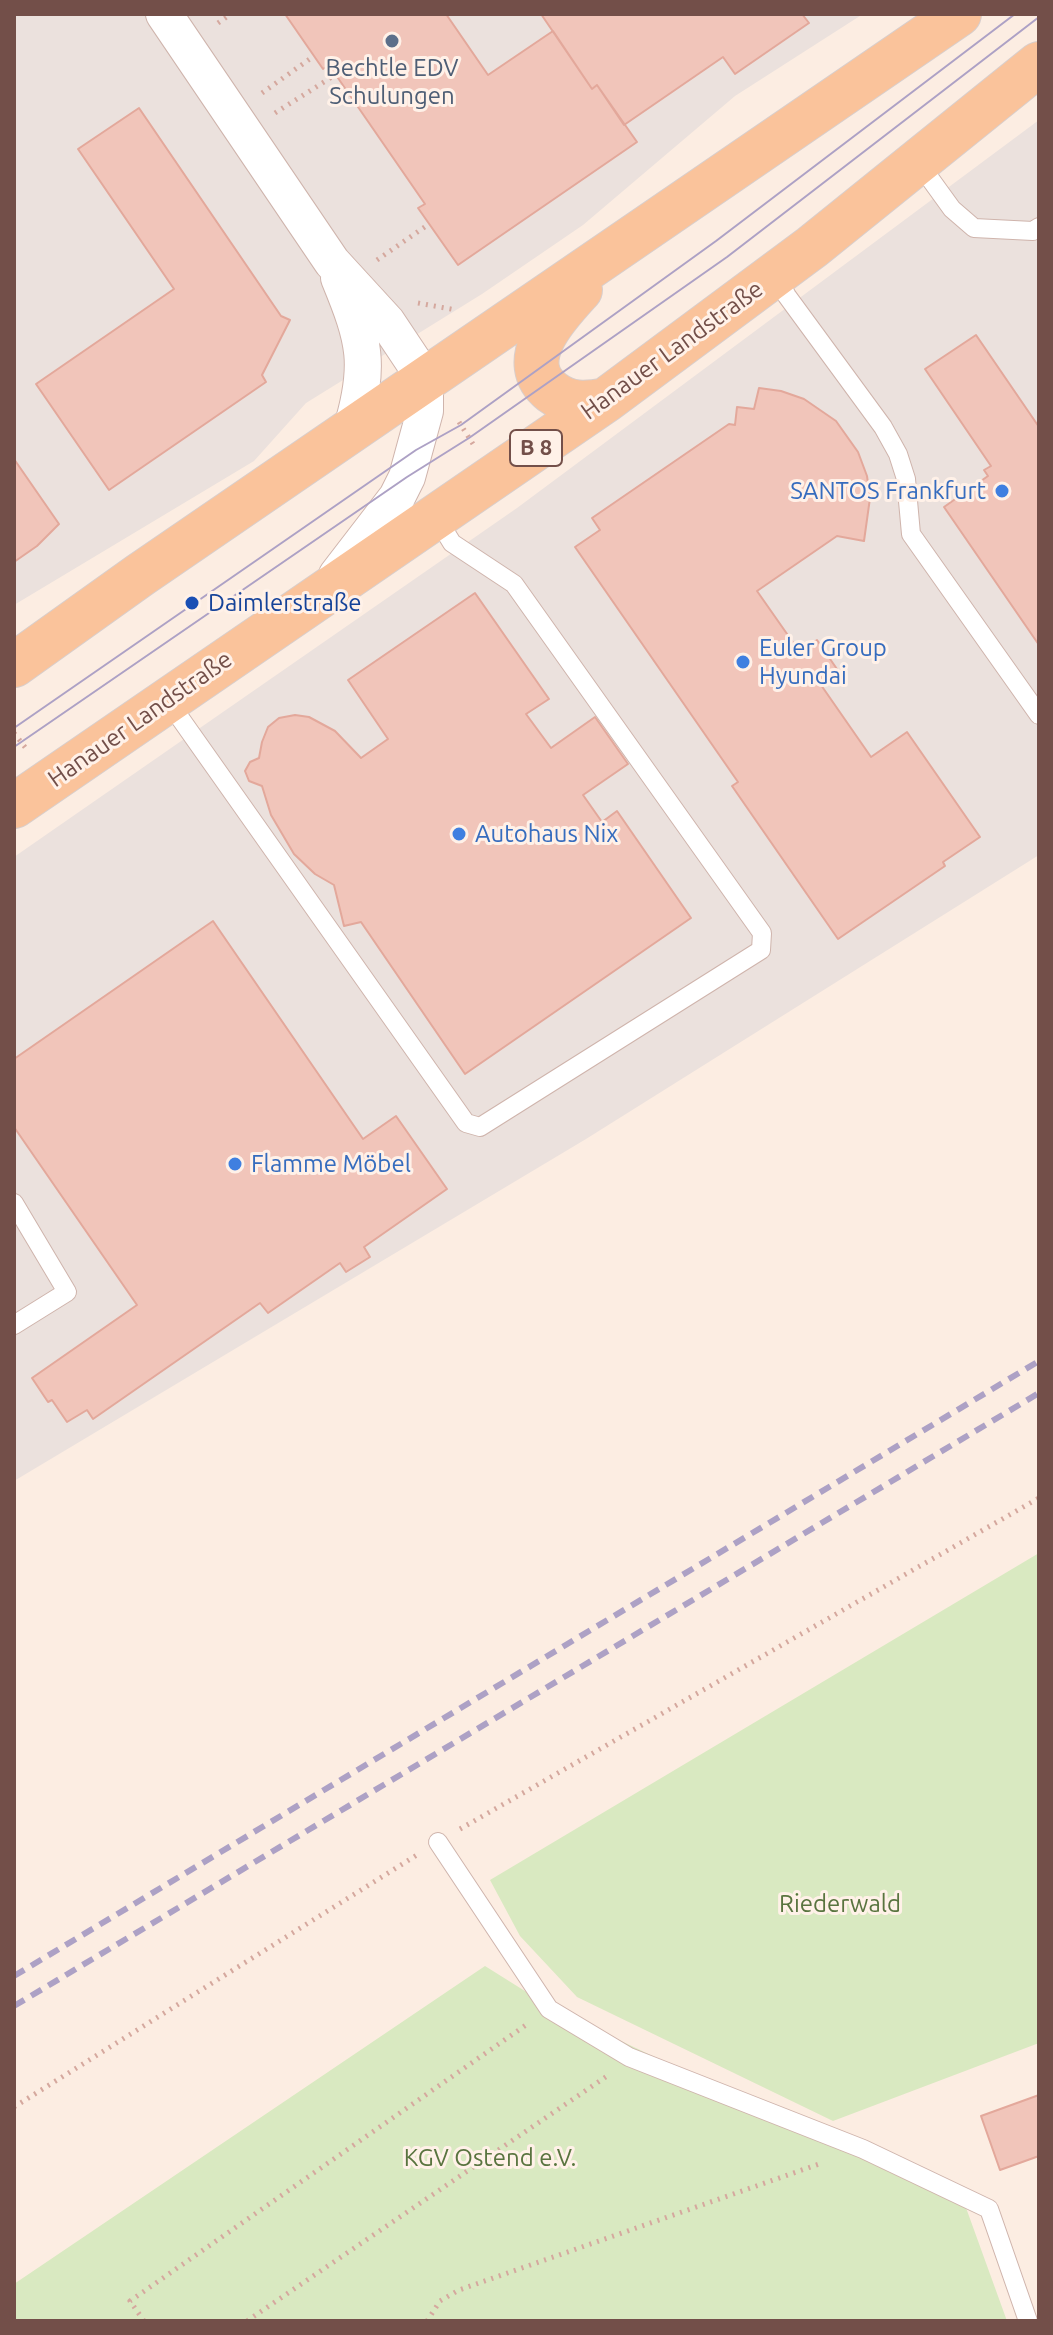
<!DOCTYPE html>
<meta charset="utf-8">
<style>
body{margin:0}
#map{position:relative;width:1053px;height:2335px;overflow:hidden;background:#fcede2;font-family:Ubuntu,sans-serif}
canvas{display:block}
.frame{position:absolute;inset:0;border:16px solid #734f49;pointer-events:none}
</style>
<div id="map">
<canvas width="1053" height="2335"></canvas>
<div class="frame"></div>
</div>
<script>
const c = document.querySelector('canvas').getContext('2d');
c.lineJoin = 'round';
function paint(path, color) { c.fillStyle = color; c.fill(path, 'evenodd'); }
function strokePath(path, color, width, dash) { c.strokeStyle = color; c.lineWidth = width; c.lineCap = dash ? 'butt' : 'round'; c.setLineDash(dash || []); c.stroke(path); }
function label(font, color, halo, rows, align = 'center') {
  c.font = font + ' Ubuntu,sans-serif'; c.lineWidth = 6; c.setLineDash([]); c.textBaseline = 'middle'; c.strokeStyle = halo; c.fillStyle = color; for (const [text, x, y, turn = 0] of rows) {
    c.save(); c.translate(x, y); c.rotate((+turn || 0) * Math.PI / 180); c.textAlign = isNaN(turn) ? turn : align; if (halo) c.strokeText(text, 0, 0); c.fillText(text, 0, 0); c.restore();
  }
}
paint(new Path2D(`
 M 14,14 L 863,14 L 735,96 L 583,225 L 482,294 L 306,403 L 254,461 L 14,605 Z
 M 1039,120 L 1039,855 L 586,1139 L 14,1481 L 14,857 L 517,508 Z`), '#ebe1dd');
paint(new Path2D(`
 M 1039,1553 L 1039,2043 L 833,2121 L 577,1997 L 520,1936 L 490,1880 Z
 M 485,1966 L 552,2008 L 965,2205 L 1007,2321 L 14,2321 L 14,2284 Z`), '#d9e9c1');
const building = new Path2D(`
 M 285,14 L 446,14 L 488,75 L 553,31 L 592,89 L 597,85 L 637,142 L 458,265 L 418,208 L 425,204 L 329,65 L 323,69 Z
 M 541,14 L 802,14 L 809,23 L 735,74 L 723,57 L 624,125 L 597,85 L 592,89 Z
 M 139,108 L 281,316 L 290,320 L 262,375 L 266,382 L 109,490 L 36,384 L 174,289 L 78,149 Z
 M 976,335 L 1039,427 L 1039,645 L 944,507 L 988,476 L 984,470 L 991,466 L 925,369 Z
 M 759,388 L 781,391 L 804,399 L 836,421 L 858,452 L 867,476 L 870,498 L 864,541 L 837,536 L 757,591 L 799,651 L 817,640 L 839,672 L 821,685 L 871,757 L 907,732 L 980,837 L 943,862 L 945,866 L 838,939 L 732,786 L 738,782 L 575,547 L 600,530 L 592,518 L 729,424 L 735,425 L 737,407 L 754,409 Z
 M 14,459 L 59,524 L 37,546 L 14,562 Z
 M 475,593 L 549,699 L 526,714 L 551,748 L 595,717 L 628,764 L 583,795 L 602,822 L 617,811 L 691,918 L 465,1074 L 361,922 L 344,926 L 334,885 L 315,874 L 294,854 L 271,815 L 262,786 L 249,781 L 245,771 L 250,762 L 259,758 L 262,742 L 268,727 L 279,718 L 295,715 L 309,717 L 335,731 L 361,758 L 388,739 L 348,680 Z
 M 213,921 L 363,1139 L 396,1116 L 447,1189 L 364,1247 L 370,1257 L 346,1272 L 340,1263 L 268,1313 L 260,1303 L 93,1419 L 87,1410 L 67,1422 L 52,1400 L 48,1402 L 32,1378 L 137,1305 L 14,1127 L 14,1059 Z
 M 1039,2095 L 1039,2156 L 1000,2170 L 981,2116 Z`);
paint(building, '#f1c5ba');
strokePath(building, '#e3a89b', 2);
const lane = new Path2D(`
 M 918,162 L 952,209 L 974,228 L 1033,231 L 1039,227
 M 775,275 L 787,296 L 883,427 L 898,454 L 906,479 L 911,534 L 1039,715
 M 168,701 L 466,1123 L 480,1127 L 761,950 L 762,933 L 514,584 L 452,543 L 436,517
 M 14,1203 L 67,1292 L 14,1325
 M 438,1842 L 549,2009 L 629,2057 L 863,2149 L 989,2209 L 1028,2321`);
const street = new Path2D(`
 M 164,14 L 332,262 L 387,322 L 425,379 L 425,411 L 407,477 L 397,497 L 337,575
 M 339,278 C 365,341 371,365 351,431`);
const primary = new Path2D(`
 M 580,290 C 557,315 513,361 552,392 C 569,405 585,404 606,400
 M 14,665 L 140,575 L 959,14
 M 14,806 L 606,400 L 812,247 L 1039,64`);
strokePath(lane, '#cfb4ac', 20);
strokePath(street, '#cfb4ac', 38);
strokePath(primary, '#d8cecc', 46);
strokePath(new Path2D(`
 M 218,23 L 231,14
 M 262,93 L 314,56
 M 275,113 L 335,75
 M 377,260 L 429,224
 M 418,303 L 456,310
 M 459,422 L 473,444
 M 14,733 L 28,751
 M 460,1829 L 1039,1498
 M 14,2107 L 417,1855
 M 144,2321 L 130,2301 L 526,2025
 M 247,2321 L 607,2076
 M 427,2321 L 440,2301 L 459,2290 L 822,2163`), '#d5a89e', 5, [2, 6]);
strokePath(lane, '#fff', 18);
strokePath(street, '#fff', 36);
strokePath(primary, '#fac39b', 44);
strokePath(new Path2D(`
 M 14,728 L 416,450 L 461,425 L 716,241 L 1015,14
 M 14,747 L 407,477 L 469,438 L 727,257 L 1039,17`), '#ada1c5', 2);
strokePath(new Path2D(`
 M 14,1976 L 1039,1361
 M 14,2006 L 1039,1393`), '#ada1c5', 6, [12, 8]);
for (const [x, y, r, color] of [
 [392,41,8,"#5c6f8a"],
 [1002,491,8,"#3f7fe0"],
 [192,603,8,"#1a4fb4"],
 [743,662,8,"#3f7fe0"],
 [459,834,8,"#3f7fe0"],
 [235,1164,8,"#3f7fe0"]
]) { const dot = new Path2D(); dot.arc(x, y, r, 0, 2 * Math.PI); c.fillStyle = color; c.fill(dot); strokePath(dot, '#fff1e8', 3); }
for (const [x, y, w] of [
 [536,448,52]
]) { const box = new Path2D(); box.roundRect(x - w / 2, y - 18, w, 36, 6); c.fillStyle = '#fff1e8'; c.fill(box); strokePath(box, '#734f49', 2); }
label('bold 22px', '#734f49', null, [
 ["B 8",536,448]
]);
label('24px', '#4e5e75', '#fff1e8', [
 ["Bechtle EDV",392,68],
 ["Schulungen",392,96]
]);
label('24px', '#734f49', '#fff1e8', [
 ["Hanauer Landstraße",672,350,-36],
 ["Hanauer Landstraße",140,719,-35]
]);
label('24px', '#366cbe', '#fff1e8', [
 ["SANTOS Frankfurt",986,491,"right"],
 ["Euler Group",759,648],
 ["Hyundai",759,676],
 ["Autohaus Nix",475,834],
 ["Flamme Möbel",251,1164]
], 'left');
label('24px', '#164399', '#fff1e8', [
 ["Daimlerstraße",208,603]
], 'left');
label('24px', '#59743f', '#fff1e8', [
 ["Riederwald",840,1904],
 ["KGV Ostend e.V.",490,2158]
]);
</script>
